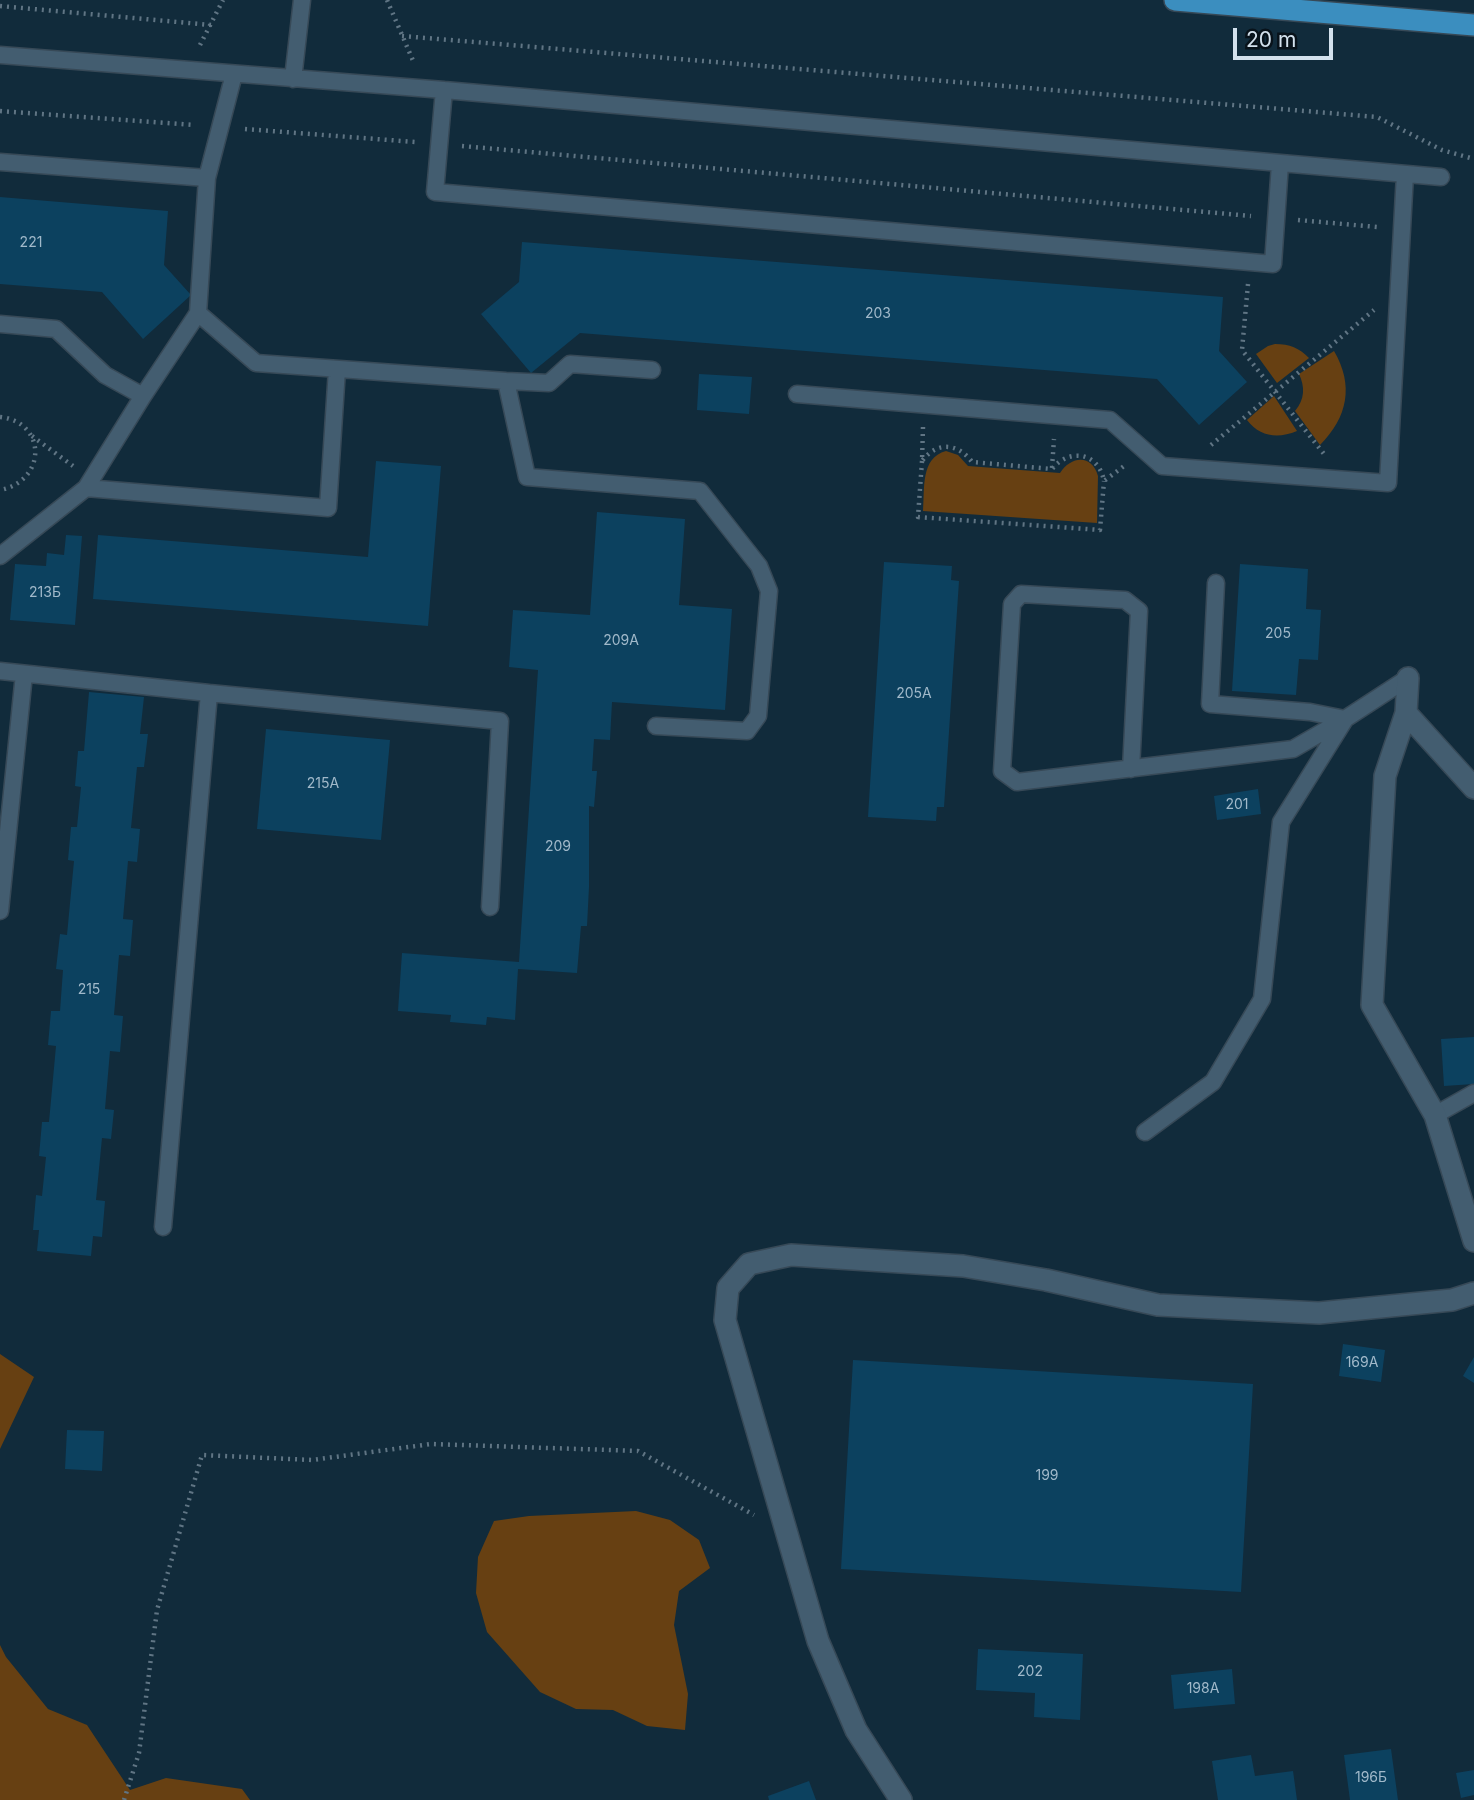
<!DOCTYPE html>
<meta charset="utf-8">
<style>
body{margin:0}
#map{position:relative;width:1474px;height:1800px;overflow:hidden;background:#112b3b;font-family:Inter,sans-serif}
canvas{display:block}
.scale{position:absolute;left:1233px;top:28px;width:100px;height:32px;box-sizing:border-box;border:4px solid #d3e1ed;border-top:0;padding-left:9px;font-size:21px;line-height:24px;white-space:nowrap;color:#d3e1ed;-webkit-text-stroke:5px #08121a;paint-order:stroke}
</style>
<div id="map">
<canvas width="1474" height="1800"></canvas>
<div class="scale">20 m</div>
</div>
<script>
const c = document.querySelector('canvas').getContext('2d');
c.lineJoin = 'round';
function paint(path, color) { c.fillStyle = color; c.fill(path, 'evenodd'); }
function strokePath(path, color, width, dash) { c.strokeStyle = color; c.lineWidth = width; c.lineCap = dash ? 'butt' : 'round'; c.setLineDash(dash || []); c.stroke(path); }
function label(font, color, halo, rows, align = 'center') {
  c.font = font + ' Inter,sans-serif'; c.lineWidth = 7; c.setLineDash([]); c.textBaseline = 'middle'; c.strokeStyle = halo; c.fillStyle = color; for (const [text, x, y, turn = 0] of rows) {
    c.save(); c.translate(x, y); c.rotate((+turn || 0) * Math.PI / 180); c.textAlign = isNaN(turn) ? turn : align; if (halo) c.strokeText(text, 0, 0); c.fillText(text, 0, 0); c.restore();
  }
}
paint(new Path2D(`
 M 1275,344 C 1290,344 1299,348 1309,358 L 1277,383 L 1256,354 L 1268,346 Z
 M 1334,351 C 1354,385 1348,417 1320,445 L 1295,411 C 1305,399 1305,387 1299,374 Z
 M 1274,396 L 1297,431 C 1278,439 1260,437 1247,420 Z
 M 946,451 L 958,455 L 968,466 L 1060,473 C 1071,456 1092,454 1098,476 L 1097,523 L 923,511 C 925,489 920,458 946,451 Z
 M 0,1354 L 34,1377 L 0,1449 Z
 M 636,1511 L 670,1520 L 699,1540 L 710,1568 L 679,1591 L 674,1625 L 688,1694 L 685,1730 L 647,1726 L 613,1710 L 576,1709 L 540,1692 L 487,1632 L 476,1593 L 478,1557 L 494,1521 L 529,1516 Z
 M 0,1645 L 6,1657 L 48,1709 L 87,1725 L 130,1790 L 166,1778 L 242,1789 L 250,1800 L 0,1800 Z`), '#674012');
paint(new Path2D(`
 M 0,197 L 168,211 L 164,265 L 191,295 L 143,339 L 102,292 L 0,284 Z
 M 522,242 L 1223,297 L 1219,351 L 1247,382 L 1199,425 L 1157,379 L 580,333 L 531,373 L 481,314 L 519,282 Z
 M 699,374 L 752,377 L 749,414 L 697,410 Z
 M 376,461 L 441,466 L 428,626 L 93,599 L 98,535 L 368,557 Z
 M 597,512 L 685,519 L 679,605 L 732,609 L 725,710 L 612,702 L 610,740 L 594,739 L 592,771 L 597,771 L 594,807 L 589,806 L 589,887 L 587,926 L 581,926 L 577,973 L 518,969 L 515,1020 L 487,1017 L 486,1025 L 450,1022 L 451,1015 L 398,1011 L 402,953 L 519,962 L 538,670 L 509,667 L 513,610 L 590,615 Z
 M 66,535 L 82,536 L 75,625 L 10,620 L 15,564 L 46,566 L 47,553 L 64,555 Z
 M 884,562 L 952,566 L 951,580 L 959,581 L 944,807 L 937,807 L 936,821 L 868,817 Z
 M 1240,564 L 1308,569 L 1306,609 L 1321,610 L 1318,660 L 1299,659 L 1296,695 L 1232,691 Z
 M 89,692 L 144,697 L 140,734 L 148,734 L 144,767 L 137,767 L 131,828 L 140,829 L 137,862 L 128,861 L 123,919 L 133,920 L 130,956 L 119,955 L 114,1015 L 123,1016 L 120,1052 L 110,1051 L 105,1109 L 114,1110 L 111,1139 L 102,1138 L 96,1200 L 105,1201 L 102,1237 L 93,1236 L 91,1256 L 37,1251 L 39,1230 L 33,1230 L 36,1195 L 42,1196 L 46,1157 L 39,1156 L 42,1122 L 49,1122 L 56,1046 L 48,1045 L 51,1011 L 60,1011 L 63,970 L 56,969 L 60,934 L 67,935 L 74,861 L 68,860 L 71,827 L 77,827 L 81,787 L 75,786 L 78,751 L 84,751 Z
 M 266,729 L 390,740 L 381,840 L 257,829 Z
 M 1258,789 L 1261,814 L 1217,820 L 1214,796 Z
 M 1474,1037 L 1474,1084 L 1444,1086 L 1441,1039 Z
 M 1343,1344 L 1385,1350 L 1381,1382 L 1339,1376 Z
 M 1474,1357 L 1474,1383 L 1463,1376 Z
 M 853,1360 L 1253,1384 L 1241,1592 L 841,1569 Z
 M 67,1430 L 104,1431 L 102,1471 L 65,1469 Z
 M 978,1649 L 1083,1654 L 1080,1720 L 1034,1717 L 1035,1693 L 976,1690 Z
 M 1232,1669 L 1235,1704 L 1174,1709 L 1171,1675 Z
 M 1391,1749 L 1398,1800 L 1350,1800 L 1344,1755 Z
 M 1251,1755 L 1255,1776 L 1293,1771 L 1297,1800 L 1218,1800 L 1212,1761 Z
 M 1474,1770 L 1474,1795 L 1461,1798 L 1456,1773 Z
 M 809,1781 L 816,1800 L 769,1800 L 768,1796 Z`), '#0c415f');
const lane = new Path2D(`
 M 0,55 L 444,90 L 1441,177
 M 293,79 L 302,0
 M 444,90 L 435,192 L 1273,264 L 1280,164
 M 0,162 L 207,178
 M 198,313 L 256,363 L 506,381 L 549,383 L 570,364 L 652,370
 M 0,324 L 56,329 L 105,375 L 143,396
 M 506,381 L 527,477 L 700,491 L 759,566 L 769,591 L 758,716 L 747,731 L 656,726
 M 797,394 L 1110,420 L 1162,466 L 1388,483 L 1405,174
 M 86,488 L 328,508 L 337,369
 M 0,556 L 86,488 L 143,396 L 198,313 L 207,178 L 234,74
 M 1216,583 L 1210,704 L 1310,712 L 1345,719 L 1408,678
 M 0,671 L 209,693 L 163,1227
 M 209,693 L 500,721 L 490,907
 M 1131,769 L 1139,611 L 1125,600 L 1021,594 L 1012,604 L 1002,771 L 1017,782 L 1293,749 L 1345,719
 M 0,911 L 24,674
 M 1435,1115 L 1474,1093
 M 1145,1132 L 1213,1082 L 1262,999 L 1281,822 L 1344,721`);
const street = new Path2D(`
 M 1408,678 L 1406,713 L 1385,776 L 1372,1005 L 1435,1115 L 1474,1241
 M 1406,713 L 1474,788
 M 901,1800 L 856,1730 L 818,1641 L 725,1320 L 728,1288 L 749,1264 L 791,1255 L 963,1266 L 1046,1280 L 1158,1305 L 1319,1313 L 1452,1300 L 1474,1293`);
const primary = new Path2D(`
 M 1175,0 L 1474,25`);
strokePath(lane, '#374957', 19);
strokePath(street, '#374957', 24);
strokePath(primary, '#374957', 24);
strokePath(new Path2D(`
 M 387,0 L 414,63
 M 0,6 L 211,25
 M 402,36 L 1377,117 L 1442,150 L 1474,159
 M 200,45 L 223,0
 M 0,111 L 195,125
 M 245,129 L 415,142
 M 462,146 L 1251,216
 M 1298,220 L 1377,227
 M 1248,284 L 1242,350 L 1324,454
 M 0,417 C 47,422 47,481 0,490
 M 923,427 L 922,461 C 937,441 958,443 972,462 L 1052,469 C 1070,447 1099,453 1104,481 L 1124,466
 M 32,436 L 73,466
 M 1211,445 L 1374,310
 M 922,461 L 918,517 L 1100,530 L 1104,481
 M 1052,468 L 1054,439
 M 124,1800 L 139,1753 L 157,1610 L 202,1455 L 312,1460 L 431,1444 L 638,1451 L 754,1515`), '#607584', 4.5, [2, 5]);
strokePath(lane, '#435d70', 16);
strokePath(street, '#435d70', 21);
strokePath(primary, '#3b8ebf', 21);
label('14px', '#a1b9ca', null, [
 ["221",31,243],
 ["203",878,314],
 ["213Б",45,593],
 ["205",1278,634],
 ["209А",621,641],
 ["205А",914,694],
 ["215А",323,784],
 ["201",1237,805],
 ["209",558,847],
 ["215",89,990],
 ["169А",1362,1363],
 ["199",1047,1476],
 ["202",1030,1672],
 ["198А",1203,1689],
 ["196Б",1371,1778]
]);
</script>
